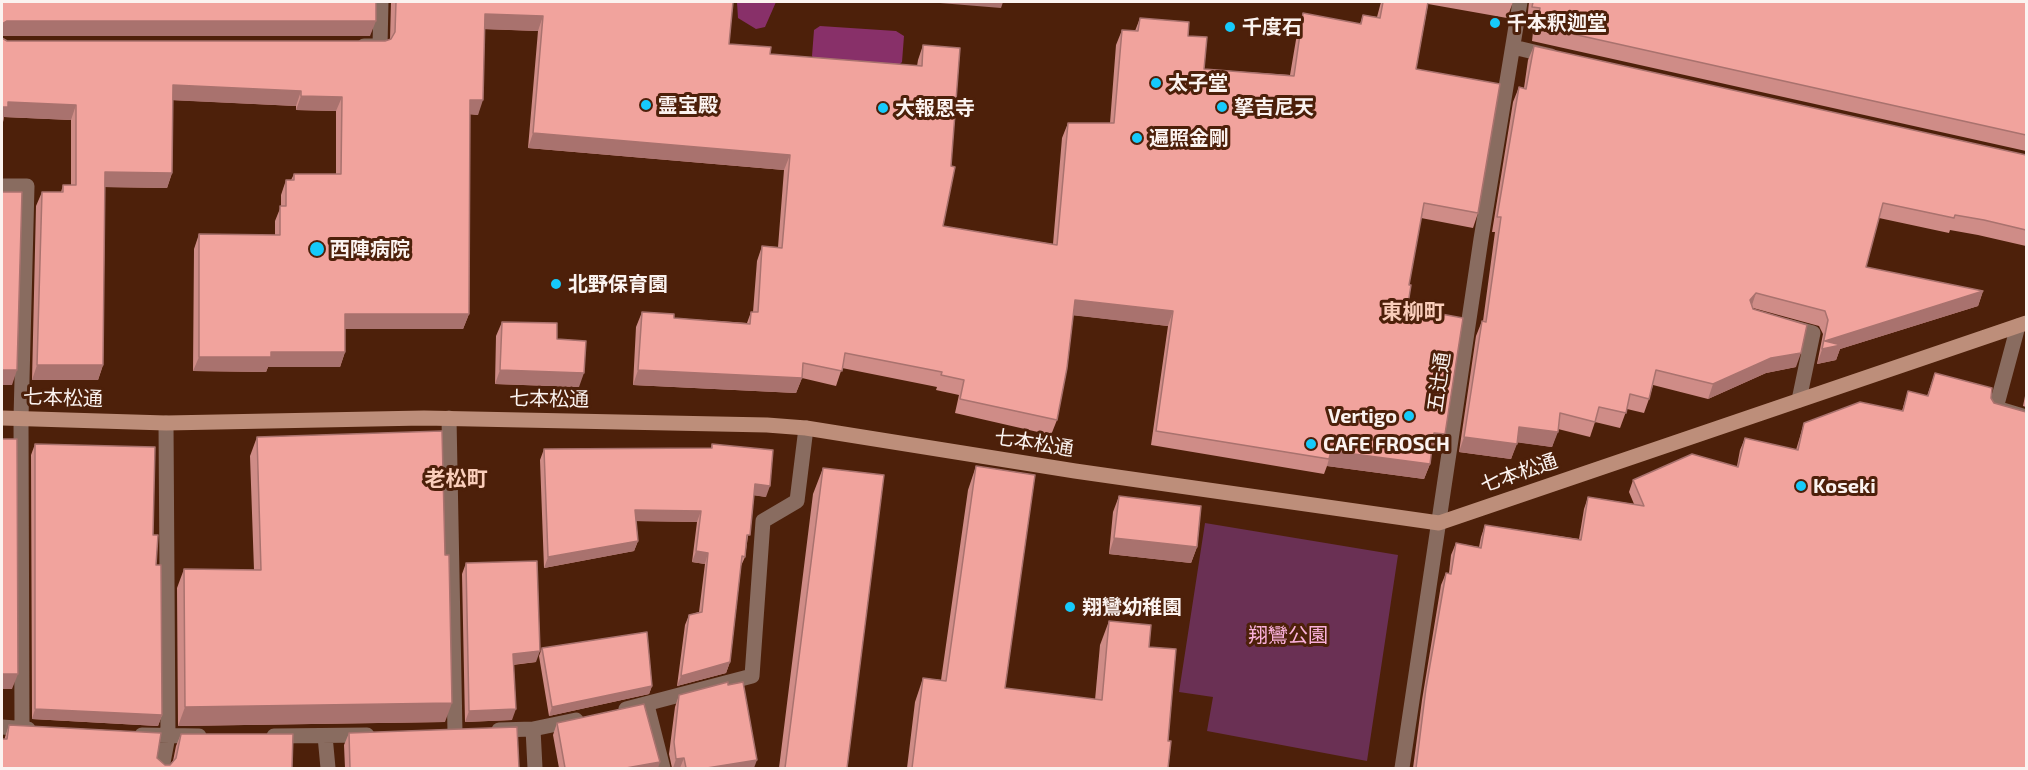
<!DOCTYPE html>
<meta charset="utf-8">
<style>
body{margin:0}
#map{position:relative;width:2028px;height:770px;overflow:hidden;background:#4d200a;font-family:"Exo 2",sans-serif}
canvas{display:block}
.frame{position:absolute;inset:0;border:3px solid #fbf3f0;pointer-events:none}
</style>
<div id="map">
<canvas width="2028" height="770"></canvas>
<div class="frame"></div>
</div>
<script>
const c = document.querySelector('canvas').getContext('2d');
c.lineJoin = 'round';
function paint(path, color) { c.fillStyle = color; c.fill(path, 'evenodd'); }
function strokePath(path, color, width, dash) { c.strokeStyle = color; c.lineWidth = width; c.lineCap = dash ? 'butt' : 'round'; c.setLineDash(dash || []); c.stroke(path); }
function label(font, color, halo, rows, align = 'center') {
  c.font = font + ' "Exo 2","Noto Sans JP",sans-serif'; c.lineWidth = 6; c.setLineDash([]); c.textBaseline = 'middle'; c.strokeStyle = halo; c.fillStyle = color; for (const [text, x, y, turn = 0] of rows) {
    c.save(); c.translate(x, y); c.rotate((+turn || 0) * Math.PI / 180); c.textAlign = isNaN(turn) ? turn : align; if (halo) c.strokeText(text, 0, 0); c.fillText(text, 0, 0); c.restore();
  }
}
paint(new Path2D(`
 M 1205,523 L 1398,555 L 1367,761 L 1207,731 L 1213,697 L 1179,692 Z`), '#6a3054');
paint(new Path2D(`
 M 737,2 L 776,2 L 765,27 L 756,29 L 738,18 Z
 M 820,26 L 896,31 L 904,36 L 902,62 L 894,70 L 818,64 L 812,56 L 814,30 Z`), '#883069');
strokePath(new Path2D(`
 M 364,46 L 380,46 L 381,2
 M 2,186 L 27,186 L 21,418 L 22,728
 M 1787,326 L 1813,333 L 1799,400
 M 2018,326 L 1996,408 L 2026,417
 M 449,418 L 455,733
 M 647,705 L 663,768
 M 626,709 L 752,676 L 763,521 L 797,501 L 806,428
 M 2,727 L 28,729
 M 533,729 L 535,768
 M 499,730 L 533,729 L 576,720
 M 142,735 L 199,736
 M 274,736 L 367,735
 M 325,736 L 328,768
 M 162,768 L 168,736 L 166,423`), '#896c60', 15);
strokePath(new Path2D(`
 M 1513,47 L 1551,56
 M 1402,768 L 1481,239 L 1520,2`), '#896c60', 15);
strokePath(new Path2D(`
 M 2,418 L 166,423 L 424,418 L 767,425 L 806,428 L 1075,471 L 1439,523 L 2026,323`), '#bd8e7a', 15);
paint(new Path2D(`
 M 391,2 L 733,2 L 729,44 L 770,54 L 917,66 L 918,60 L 923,45 L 943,226 L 1053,244 L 1062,138 L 1068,123 L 1110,123 L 1116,45 L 1122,30 L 1135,31 L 1140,18 L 1188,36 L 1204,69 L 1290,75 L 1298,28 L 1303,13 L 1360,24 L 1363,15 L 1377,17 L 1381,2 L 1513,2 L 1507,18 L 1428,4 L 1416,69 L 1478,213 L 1473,228 L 1421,218 L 1409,285 L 1408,304 L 1414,309 L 1440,449 L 1432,448 L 1430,464 L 1424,479 L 1327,466 L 1324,474 L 1151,445 L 1168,326 L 1073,315 L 1057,420 L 1051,435 L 955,413 L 959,395 L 936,390 L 937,387 L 842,368 L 836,386 L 802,378 L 796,393 L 633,385 L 636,327 L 642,312 L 674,318 L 747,323 L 751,312 L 753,312 L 757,261 L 762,246 L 778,247 L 784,170 L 528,148 L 538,31 L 485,29 L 478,115 L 470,114 L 469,314 L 463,329 L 345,329 L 345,352 L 340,367 L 268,367 L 266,372 L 193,371 L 194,249 L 199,234 L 275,235 L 275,221 L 281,206 L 281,195 L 286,180 L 291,180 L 294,174 L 336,174 L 336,111 L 296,110 L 296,106 L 173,100 L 172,173 L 167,188 L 105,187 L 103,365 L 98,380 L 32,380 L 36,206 L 42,192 L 61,192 L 63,185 L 71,185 L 71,120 L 4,117 L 3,122 L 2,122 L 2,38 L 7,41 L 385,41 L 390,40 Z
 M 1529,2 L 2026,2 L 2026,151 L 1532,41 L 1534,23 L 1527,22 Z
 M 1534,46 L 2026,155 L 2026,246 L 1978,235 L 1950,230 L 1949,233 L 1879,218 L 1866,267 L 1983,291 L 1978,306 L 1840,349 L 1836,360 L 1817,364 L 1823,334 L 1819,326 L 1753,308 L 1796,367 L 1766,373 L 1708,399 L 1653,385 L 1649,399 L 1644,413 L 1627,409 L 1620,428 L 1595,422 L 1590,437 L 1558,429 L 1552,447 L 1517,442 L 1511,459 L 1459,452 L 1476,336 L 1482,321 L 1483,321 L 1495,232 L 1492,232 L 1513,102 L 1519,87 L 1524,88 L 1528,60 Z
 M 502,322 L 557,339 L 579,387 L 495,384 L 496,336 Z
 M 1935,373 L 1991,398 L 2026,768 L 1413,768 L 1422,700 L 1441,585 L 1446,573 L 1449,573 L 1451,555 L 1456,543 L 1479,547 L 1481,537 L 1485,525 L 1579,539 L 1584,509 L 1588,497 L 1634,504 L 1629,492 L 1633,480 L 1737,466 L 1740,450 L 1745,438 L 1796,450 L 1804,423 L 1902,411 L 1908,391 L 1927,396 Z
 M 2026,391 L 2026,407 L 2023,406 Z
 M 257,437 L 445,722 L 178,726 L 177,588 L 184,569 L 254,570 L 250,456 Z
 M 35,444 L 153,535 L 156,565 L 162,715 L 158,726 L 32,719 L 31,455 Z
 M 712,444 L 766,497 L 754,495 L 745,557 L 741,566 L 730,662 L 726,673 L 677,686 L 685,625 L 689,615 L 699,612 L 705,564 L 692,562 L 697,522 L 636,521 L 638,541 L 634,551 L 544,568 L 540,460 L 544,449 L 711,448 Z
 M 976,466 L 1005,688 L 1095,700 L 1100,645 L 1109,621 L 1149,647 L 1168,741 L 1168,768 L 907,768 L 915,702 L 923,678 L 941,680 L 968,490 Z
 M 823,468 L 847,768 L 779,768 L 813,494 Z
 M 1119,496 L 1197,547 L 1191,563 L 1109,554 L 1113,512 Z
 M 466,563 L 536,662 L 513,665 L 512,720 L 465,722 L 462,574 Z
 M 542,648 L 652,686 L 649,694 L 549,716 L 539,656 Z
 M 728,685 L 754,768 L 672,768 L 669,754 L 675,707 L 679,695 Z
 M 557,723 L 658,768 L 559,768 L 553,735 Z
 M 9,725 L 157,758 L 165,765 L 170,765 L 173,761 L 176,746 L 181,734 L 292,768 L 2,768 L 5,737 Z
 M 349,733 L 519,768 L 345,768 L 344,745 Z`), '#cf8c87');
paint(new Path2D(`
 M 928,2 L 1003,2 L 1001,8 Z
 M 485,14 L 543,16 L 538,31 L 480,29 Z
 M 7,21 L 376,21 L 370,36 L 2,36 L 2,24 Z
 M 173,85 L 301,91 L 296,106 L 168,100 Z
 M 301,96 L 342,97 L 336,111 L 296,110 Z
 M 470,100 L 483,100 L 478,115 L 465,114 Z
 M 8,102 L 76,105 L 71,120 L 4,117 L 3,122 L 2,122 L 2,107 Z
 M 533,133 L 790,155 L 784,170 L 528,148 Z
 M 105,172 L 172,173 L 167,188 L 100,187 Z
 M 1983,291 L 1978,306 L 1840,349 L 1836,360 L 1817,364 L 1825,341 Z
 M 1756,293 L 1751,308 L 1750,300 Z
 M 1075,300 L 1173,311 L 1168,326 L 1070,315 Z
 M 345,314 L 469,314 L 463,329 L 340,329 Z
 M 271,352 L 345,352 L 340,367 L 268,367 L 266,372 L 193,371 L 199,357 Z
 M 1801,353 L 1796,367 L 1766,373 L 1708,399 L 1713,384 L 1771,358 Z
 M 37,365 L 103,365 L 98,380 L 32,380 Z
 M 2,370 L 17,370 L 12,385 L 2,385 Z
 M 500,370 L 584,373 L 579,387 L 495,384 Z
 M 638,370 L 802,378 L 796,393 L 633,385 Z
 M 1519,427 L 1558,432 L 1552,447 L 1514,442 Z
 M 1434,433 L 1445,434 L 1440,449 L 1429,448 Z
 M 1464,437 L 1517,444 L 1511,459 L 1459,452 Z
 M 1331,451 L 1430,464 L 1424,479 L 1327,466 Z
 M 755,484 L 770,486 L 766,497 L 751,495 Z
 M 635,510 L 701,511 L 697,522 L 631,521 Z
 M 1114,538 L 1197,547 L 1191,563 L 1109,554 Z
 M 638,541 L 634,551 L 544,568 L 548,557 Z
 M 696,551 L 708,553 L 705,564 L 692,562 Z
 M 540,651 L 536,662 L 509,665 L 513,654 Z
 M 730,662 L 726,673 L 677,686 L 681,676 Z
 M 2,674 L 18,674 L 12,689 L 2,689 Z
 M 652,686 L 649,694 L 549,716 L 552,707 Z
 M 452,703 L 445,722 L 178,726 L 185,707 Z
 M 35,709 L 162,715 L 158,726 L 32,719 Z
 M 516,709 L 512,720 L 465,722 L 469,711 Z
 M 684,758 L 680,768 L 673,768 L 676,759 Z
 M 757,760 L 754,768 L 707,768 Z
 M 660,762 L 658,768 L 626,768 Z`), '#a9726e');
const building = new Path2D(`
 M 2,2 L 376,2 L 376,21 L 7,21 L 2,24 Z
 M 396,2 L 733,2 L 729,44 L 771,47 L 770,54 L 922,66 L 923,45 L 960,48 L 951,166 L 955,167 L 943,226 L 1057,245 L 1068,123 L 1114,123 L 1122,30 L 1138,31 L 1140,18 L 1189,22 L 1188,36 L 1207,37 L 1204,69 L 1294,76 L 1303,13 L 1361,24 L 1363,15 L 1380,18 L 1383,2 L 1428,2 L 1416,69 L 1500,84 L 1478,213 L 1424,203 L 1409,285 L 1411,285 L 1408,304 L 1415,306 L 1414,309 L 1463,318 L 1445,434 L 1434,433 L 1430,464 L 1331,451 L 1329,459 L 1156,431 L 1173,311 L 1075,300 L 1067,368 L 1057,420 L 960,399 L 964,380 L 941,375 L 942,372 L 845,353 L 842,371 L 803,363 L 802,378 L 638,370 L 642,312 L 674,314 L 674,318 L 750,324 L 751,312 L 758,312 L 762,246 L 782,248 L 790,155 L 533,133 L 543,16 L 485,14 L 483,100 L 470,100 L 469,314 L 345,314 L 345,352 L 271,352 L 271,357 L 199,357 L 199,234 L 280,235 L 280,206 L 286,206 L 286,180 L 294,180 L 294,174 L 341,174 L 342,97 L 301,96 L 301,91 L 173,85 L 172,173 L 105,172 L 103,365 L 37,365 L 42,192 L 63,192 L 63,185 L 76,185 L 76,105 L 8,102 L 8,107 L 2,107 L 2,38 L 7,41 L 385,41 L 391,39 L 395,32 Z
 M 1533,2 L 2026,2 L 2026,135 L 1537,26 L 1540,8 L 1532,7 Z
 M 1534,46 L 2026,155 L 2026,230 L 1984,220 L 1955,215 L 1954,218 L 1883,203 L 1866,267 L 1983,291 L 1825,341 L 1841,345 L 1822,349 L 1828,320 L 1825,311 L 1756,293 L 1750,300 L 1753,309 L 1807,325 L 1801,353 L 1771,358 L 1713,384 L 1656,370 L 1649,399 L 1630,394 L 1626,413 L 1599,407 L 1595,422 L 1560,413 L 1558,432 L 1519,427 L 1517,444 L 1464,437 L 1482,321 L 1486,322 L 1501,217 L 1497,217 L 1519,87 L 1526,89 Z
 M 2,192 L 22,192 L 17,370 L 2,370 Z
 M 502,322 L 557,323 L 557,339 L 586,341 L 584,373 L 500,370 Z
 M 1935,373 L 1992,388 L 1991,398 L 1994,403 L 2026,412 L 2026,768 L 1416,768 L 1426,688 L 1446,573 L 1451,574 L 1456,543 L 1481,548 L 1485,525 L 1581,540 L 1588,497 L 1644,506 L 1633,480 L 1692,454 L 1738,467 L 1745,438 L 1798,450 L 1804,423 L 1860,402 L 1903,411 L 1908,391 L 1928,396 Z
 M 442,431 L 445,555 L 449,555 L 452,703 L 185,707 L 184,569 L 261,570 L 257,437 Z
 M 2,439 L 17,439 L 18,674 L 2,674 Z
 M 35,444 L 155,447 L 153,535 L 158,535 L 156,565 L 161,565 L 162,715 L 35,709 Z
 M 712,444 L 773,450 L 770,486 L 755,484 L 750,535 L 747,535 L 745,557 L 742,556 L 730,662 L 681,676 L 689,615 L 702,612 L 708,553 L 696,551 L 701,511 L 635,510 L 638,541 L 548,557 L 544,449 L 712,448 Z
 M 976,466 L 1035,475 L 1005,688 L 1102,700 L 1109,621 L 1151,625 L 1149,647 L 1176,649 L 1168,741 L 1171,741 L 1168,768 L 912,768 L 923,678 L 946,681 Z
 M 823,468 L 884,475 L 847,768 L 785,768 Z
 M 1119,496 L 1201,506 L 1197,547 L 1114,538 Z
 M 537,561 L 540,651 L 513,654 L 516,709 L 469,711 L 466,563 Z
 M 647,632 L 652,686 L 552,707 L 542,648 Z
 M 728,682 L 728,685 L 743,682 L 757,760 L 707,768 L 686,768 L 684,758 L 676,759 L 674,742 L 679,695 Z
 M 644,704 L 660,762 L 626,768 L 565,768 L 557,723 Z
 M 9,725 L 161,733 L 157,758 L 165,765 L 170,765 L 176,758 L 181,734 L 293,734 L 292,768 L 2,768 L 2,739 L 7,739 Z
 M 517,727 L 519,768 L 350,768 L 349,733 Z`);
paint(building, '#f1a39d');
strokePath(building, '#a9726e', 1.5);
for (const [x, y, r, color] of [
 [1495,23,6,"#16cafb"],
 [1230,27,6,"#16cafb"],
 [1156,83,6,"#16cafb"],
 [646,105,6,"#16cafb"],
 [1222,107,6,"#16cafb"],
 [883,108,6,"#16cafb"],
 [1137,138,6,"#16cafb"],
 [317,249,8,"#16cafb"],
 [556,284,6,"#16cafb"],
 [1409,416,6,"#16cafb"],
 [1311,444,6,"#16cafb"],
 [1801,486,6,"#16cafb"],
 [1070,607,6,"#16cafb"]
]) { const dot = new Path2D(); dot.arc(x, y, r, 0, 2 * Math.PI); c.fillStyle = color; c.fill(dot); strokePath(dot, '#4d200a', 2); }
label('bold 20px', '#fbf3f0', '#4d200a', [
 ["千本釈迦堂",1507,23],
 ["千度石",1242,27],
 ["太子堂",1168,83],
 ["霊宝殿",658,105],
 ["拏吉尼天",1234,107],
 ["大報恩寺",895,108],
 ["遍照金剛",1149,138],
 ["西陣病院",330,249],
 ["北野保育園",568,284],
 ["Vertigo",1397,416,"right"],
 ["CAFE FROSCH",1323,444],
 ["Koseki",1813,486],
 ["翔鸞幼稚園",1082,607]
], 'left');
label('20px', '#fbf3f0', '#4d200a', [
 ["五辻通",1439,382,-82],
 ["七本松通",63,398,2],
 ["七本松通",549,399,1],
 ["七本松通",1034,443,9],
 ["七本松通",1519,473,-19]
]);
label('20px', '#fab1db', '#4d200a', [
 ["翔鸞公園",1288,635]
]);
label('bold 21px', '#facebb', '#4d200a', [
 ["東柳町",1413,312],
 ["老松町",456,479]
]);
</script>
